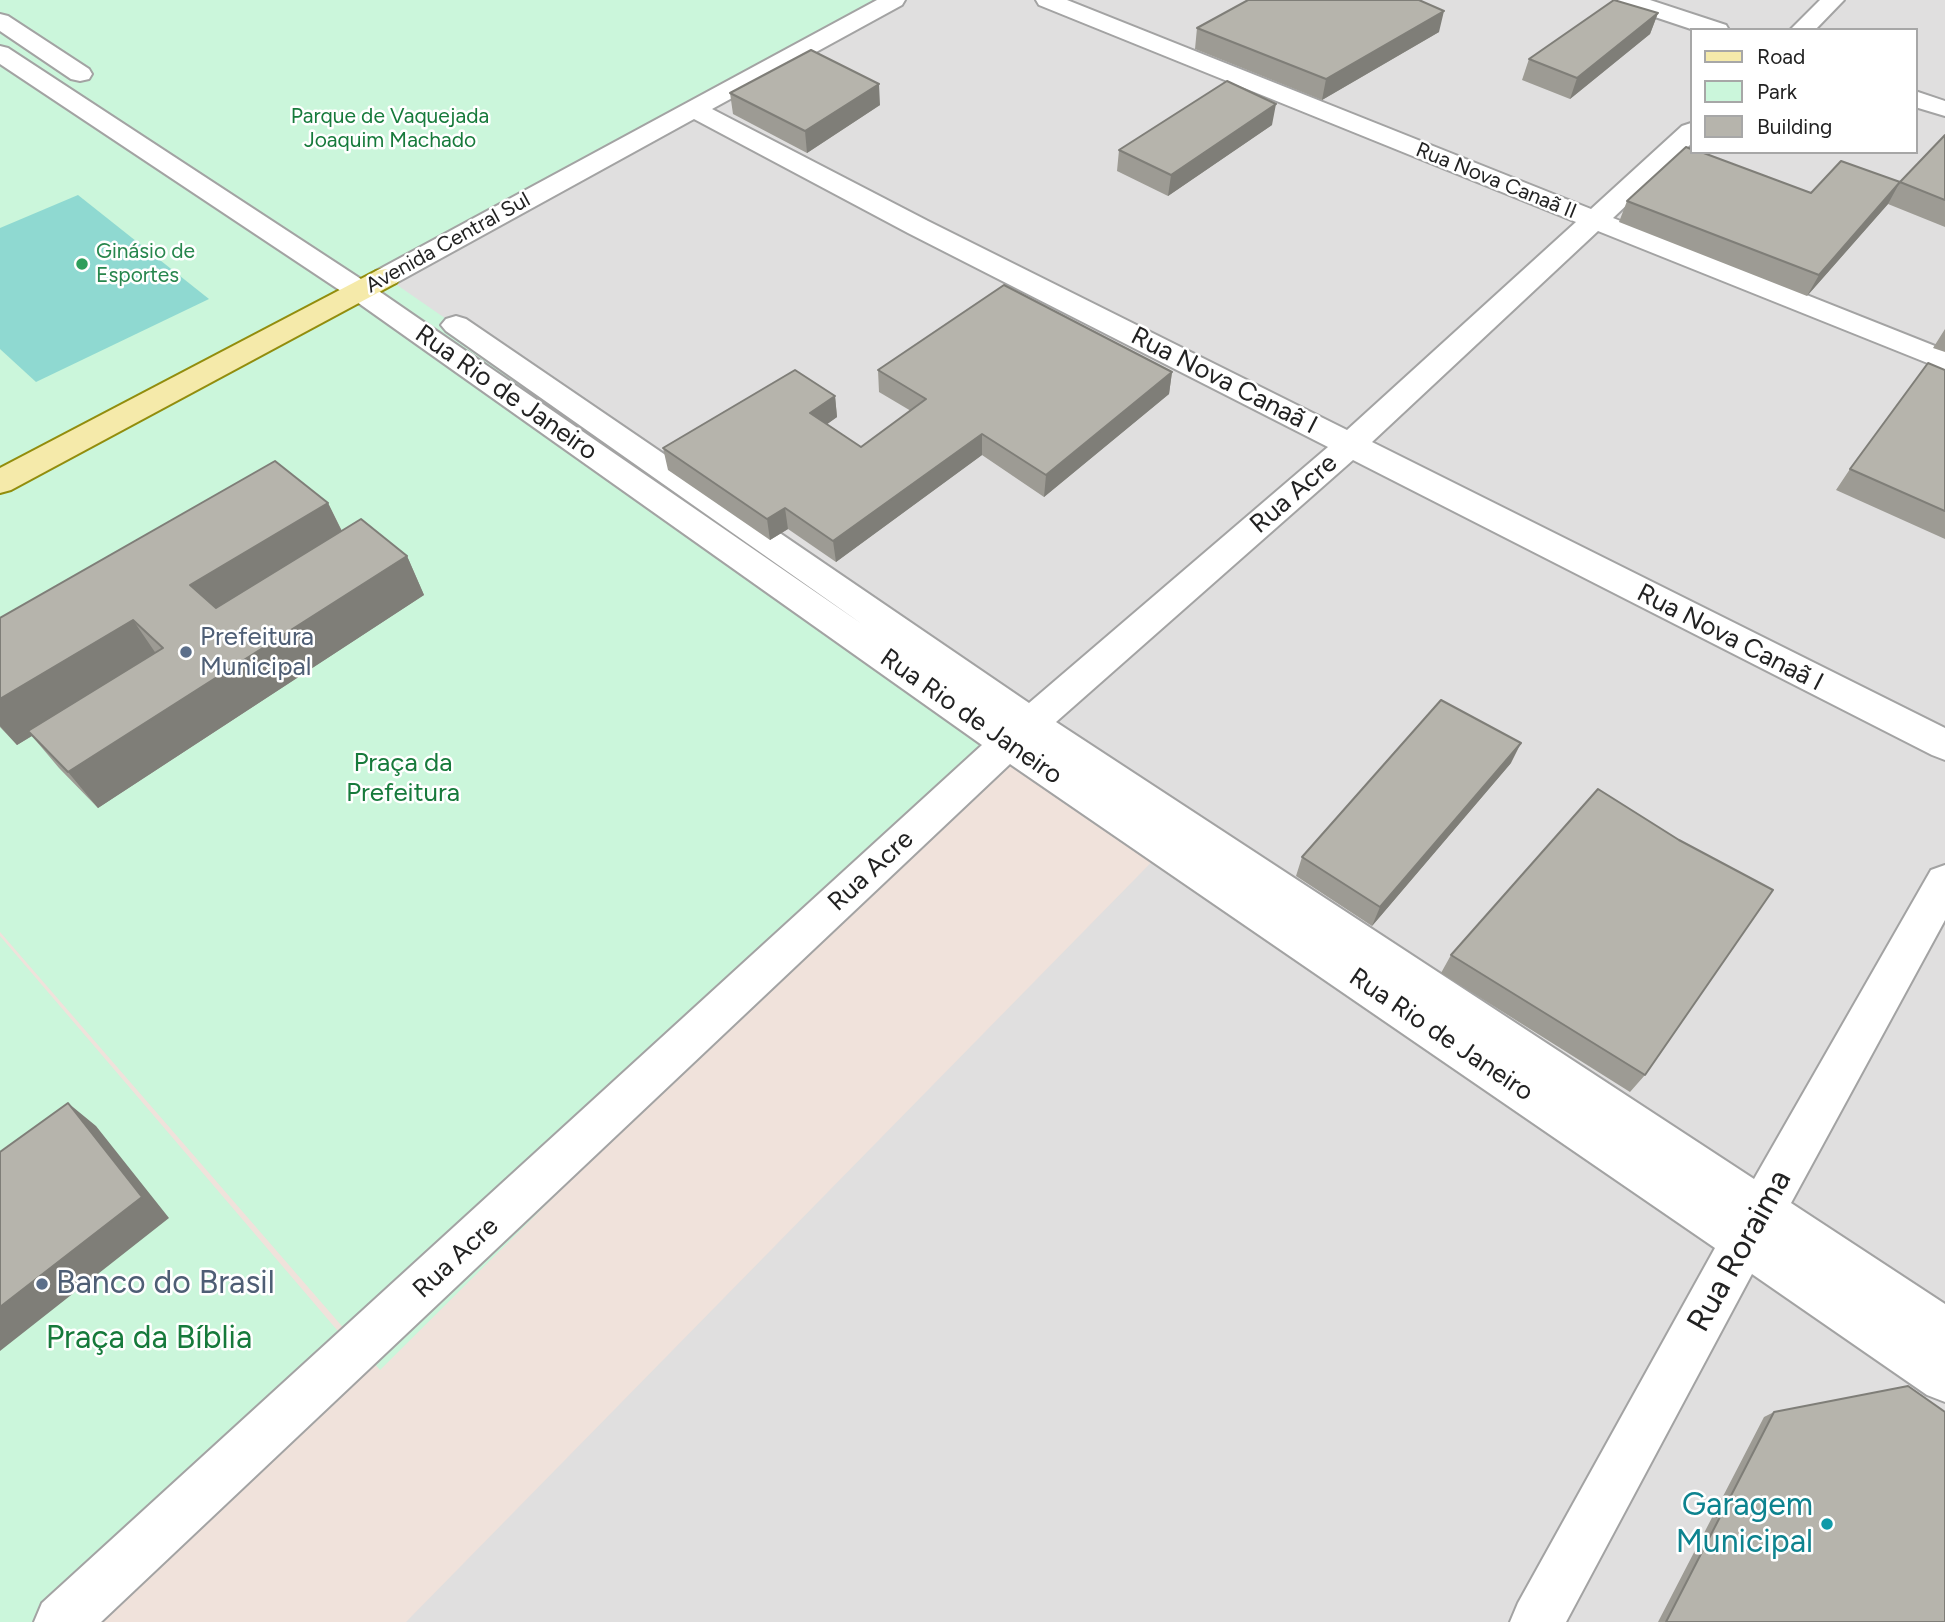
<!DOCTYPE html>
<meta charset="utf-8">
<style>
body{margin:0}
#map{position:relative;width:1945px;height:1622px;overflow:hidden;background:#f1f1e9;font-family:Figtree,sans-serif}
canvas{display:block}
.legend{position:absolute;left:1690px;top:28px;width:228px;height:126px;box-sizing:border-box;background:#fff;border:2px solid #a7a7a7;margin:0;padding:9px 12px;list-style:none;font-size:21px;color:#222}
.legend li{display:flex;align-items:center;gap:14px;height:35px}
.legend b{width:35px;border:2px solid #a7a7a7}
</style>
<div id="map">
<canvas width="1945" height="1622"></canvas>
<ul class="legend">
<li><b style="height:9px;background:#f5eaaa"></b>Road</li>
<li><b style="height:19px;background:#cbf6db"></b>Park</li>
<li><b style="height:19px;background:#b6b4ac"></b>Building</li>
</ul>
</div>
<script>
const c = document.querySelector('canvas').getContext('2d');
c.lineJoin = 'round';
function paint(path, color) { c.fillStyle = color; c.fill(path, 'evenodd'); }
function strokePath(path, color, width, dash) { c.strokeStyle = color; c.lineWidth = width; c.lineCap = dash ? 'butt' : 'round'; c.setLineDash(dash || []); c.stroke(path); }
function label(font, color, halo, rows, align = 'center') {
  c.font = font + ' Figtree,sans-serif'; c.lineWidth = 5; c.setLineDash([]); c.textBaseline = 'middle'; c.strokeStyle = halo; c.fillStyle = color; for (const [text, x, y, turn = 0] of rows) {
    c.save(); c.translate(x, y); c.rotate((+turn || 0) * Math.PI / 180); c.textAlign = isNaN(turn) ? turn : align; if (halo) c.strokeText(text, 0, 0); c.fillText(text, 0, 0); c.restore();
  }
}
paint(new Path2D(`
 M 0,0 L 1945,0 L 1945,1622 L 0,1622 ZM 1691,30 L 1915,30 L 1915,152 L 1691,152 Z`), '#e0dfdf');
paint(new Path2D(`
 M 0,52 L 1186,827 L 406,1622 L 0,1622 Z`), '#f0e2db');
paint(new Path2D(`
 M 0,0 L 905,0 L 387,278 L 1030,723 L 380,1370 L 0,932 Z
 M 0,936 L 355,1351 L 61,1622 L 0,1622 Z`), '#cbf6db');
paint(new Path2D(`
 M 78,195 L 209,299 L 36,382 L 0,349 L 0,228 Z`), '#8fd9d1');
const minor = new Path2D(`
 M 877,0 L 905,0 L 902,5 L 712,109 L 928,221 L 1347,430 L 1576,222 L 1039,5 L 1036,0 L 1067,0 L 1591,209 L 1682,126 L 1691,123 L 1691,144 L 1613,218 L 1945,350 L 1945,370 L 1598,231 L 1372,442 L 1945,728 L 1945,760 L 1932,755 L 1353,460 L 1056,722 L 1754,1179 L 1931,870 L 1945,865 L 1945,920 L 1791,1203 L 1945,1304 L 1945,1402 L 1927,1395 L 1752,1274 L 1566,1622 L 1510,1622 L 1518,1603 L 1715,1248 L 1010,764 L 101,1622 L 34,1622 L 42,1603 L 982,745 L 350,297 L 0,64 L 0,46 L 8,48 L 370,285 L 862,624 L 446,331 L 441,325 L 446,319 L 456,316 L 466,319 L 1029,703 L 1328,447 L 908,233 L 694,119 L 396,283 L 386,285 L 376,283 L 372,277 L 376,271 Z
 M 1616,0 L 1650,0 L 1726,25 L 1729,30 L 1694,30 L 1619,5 Z
 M 1820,0 L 1844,0 L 1815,30 L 1790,30 Z
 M 0,14 L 8,16 L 89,69 L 92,74 L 89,79 L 80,81 L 71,79 L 0,31 Z
 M 1915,91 L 1945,101 L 1945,116 L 1915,107 Z`);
const major = new Path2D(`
 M 386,269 L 396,271 L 400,277 L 396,283 L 11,490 L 0,493 L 0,468 L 376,271 Z`);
strokePath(minor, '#a3a3a3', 4);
strokePath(major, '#928d0d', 4);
paint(minor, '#fff');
paint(major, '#f5eaaa');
paint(new Path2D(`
 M 1658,13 L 1650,34 L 1570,99 L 1522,80 L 1529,59 Z
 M 1197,28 L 1439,32 L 1322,100 L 1195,49 Z
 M 730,93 L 880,105 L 807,153 L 733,114 Z
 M 1272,125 L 1168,196 L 1117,171 L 1119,150 Z
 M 1945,135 L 1945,227 L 1888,204 L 1807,296 L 1619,222 L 1627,201 L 1811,193 L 1900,182 Z
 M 1945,329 L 1945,352 L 1933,348 Z
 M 878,370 L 1172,372 L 1169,394 L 1044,497 L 982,455 L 836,562 L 788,529 L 770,540 L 668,470 L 663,448 L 835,396 L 837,417 L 827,424 L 861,447 L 911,411 L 879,392 Z
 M 1945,370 L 1945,539 L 1836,490 L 1850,469 Z
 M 328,503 L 342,531 L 407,556 L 424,595 L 98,808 L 59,768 L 32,736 L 17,745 L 0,727 L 0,618 Z
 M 1511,763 L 1372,926 L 1296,876 L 1302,857 Z
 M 1451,955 L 1645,1075 L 1630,1092 L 1441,973 Z
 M 1774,1412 L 1945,1622 L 1658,1622 L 1764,1417 Z`), '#9d9b94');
paint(new Path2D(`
 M 1444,11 L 1439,32 L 1322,100 L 1326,79 Z
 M 1658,13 L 1650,34 L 1570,99 L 1577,78 Z
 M 879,84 L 880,105 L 807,153 L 805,131 Z
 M 1276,104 L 1272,125 L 1168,196 L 1171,175 Z
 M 1900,182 L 1888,204 L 1807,296 L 1819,275 Z
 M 1172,372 L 1169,394 L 1044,497 L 1046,475 Z
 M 835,396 L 837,417 L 812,435 L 810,413 Z
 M 982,434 L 982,455 L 836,562 L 833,541 Z
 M 328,503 L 347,542 L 213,624 L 190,585 Z
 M 785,508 L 788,529 L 770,540 L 767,519 Z
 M 407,556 L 424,595 L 98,808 L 68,772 Z
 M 133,620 L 159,658 L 17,745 L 0,726 L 0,699 Z
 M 1521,743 L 1511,763 L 1372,926 L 1380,907 Z
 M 68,1103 L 96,1126 L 169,1218 L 0,1351 L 0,1307 Z`), '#7f7e78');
const building = new Path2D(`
 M 1248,0 L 1419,0 L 1444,11 L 1326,79 L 1197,28 Z
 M 1614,0 L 1658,13 L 1577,78 L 1529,59 Z
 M 811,50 L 879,84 L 805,131 L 730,93 Z
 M 1227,81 L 1276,104 L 1171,175 L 1119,150 Z
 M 1945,135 L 1945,200 L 1900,182 Z
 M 1686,147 L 1691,149 L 1691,152 L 1701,152 L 1811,193 L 1841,161 L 1900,182 L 1819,275 L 1627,201 Z
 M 1004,285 L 1172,372 L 1046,475 L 982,434 L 833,541 L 785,508 L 767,519 L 663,448 L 795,370 L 835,396 L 810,413 L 861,447 L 926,399 L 878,370 Z
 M 1928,363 L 1945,370 L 1945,511 L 1850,469 Z
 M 275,461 L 328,503 L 190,585 L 216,608 L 361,519 L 407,556 L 68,772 L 28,731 L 163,648 L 133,620 L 0,699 L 0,618 Z
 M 1441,700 L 1521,743 L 1380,907 L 1302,857 Z
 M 1598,789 L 1679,840 L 1773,890 L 1645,1075 L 1451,955 Z
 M 68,1103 L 142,1197 L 0,1307 L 0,1152 Z
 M 1908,1386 L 1945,1412 L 1945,1622 L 1666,1622 L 1774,1412 Z`);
paint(building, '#b6b4ac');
strokePath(building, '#7f7e78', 2);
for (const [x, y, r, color] of [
 [82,264,7,"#2e9e5b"],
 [186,652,7,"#5c6f8a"],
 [42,1284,7,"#5c6f8a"],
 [1827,1524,7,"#0f9aa8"]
]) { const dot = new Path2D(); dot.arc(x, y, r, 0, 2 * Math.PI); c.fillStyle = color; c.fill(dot); strokePath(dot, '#fff', 2.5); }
label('21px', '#167a3b', '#fff', [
 ["Parque de Vaquejada",390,117],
 ["Joaquim Machado",390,141]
]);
label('21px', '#222', '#fff', [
 ["Rua Nova Canaã II",1496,181,22],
 ["Avenida Central Sul",448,243,-29]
]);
label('21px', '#27864d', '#fff', [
 ["Ginásio de",96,252],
 ["Esportes",96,276]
], 'left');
label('26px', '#222', '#fff', [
 ["Rua Nova Canaã I",1224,381,27],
 ["Rua Rio de Janeiro",506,393,35],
 ["Rua Acre",1294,494,-41],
 ["Rua Nova Canaã I",1730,638,27],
 ["Rua Rio de Janeiro",971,717,35],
 ["Rua Acre",871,871,-43],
 ["Rua Rio de Janeiro",1441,1035,34],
 ["Rua Acre",456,1258,-43]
]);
label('26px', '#4e5e75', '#fff', [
 ["Prefeitura",200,637],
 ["Municipal",200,667]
], 'left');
label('26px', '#167a3b', '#fff', [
 ["Praça da",403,763],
 ["Prefeitura",403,793]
]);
label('32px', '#222', '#fff', [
 ["Rua Roraima",1740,1251,-61]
]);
label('32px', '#4e5e75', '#fff', [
 ["Banco do Brasil",56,1284]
], 'left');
label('32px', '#167a3b', '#fff', [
 ["Praça da Bíblia",149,1339]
]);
label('32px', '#0d838f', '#fff', [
 ["Garagem",1813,1506],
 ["Municipal",1813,1543]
], 'right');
</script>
